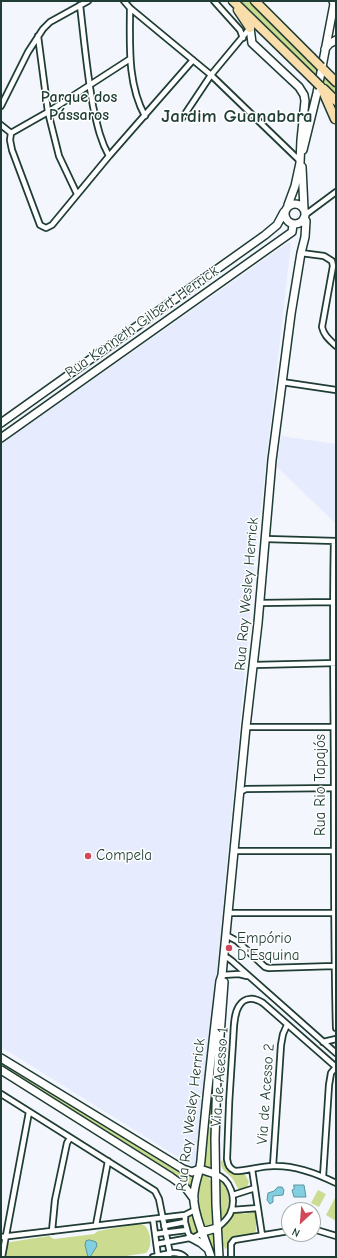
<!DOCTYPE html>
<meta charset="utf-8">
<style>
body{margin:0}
#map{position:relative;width:337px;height:1258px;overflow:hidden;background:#f4f6fe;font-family:"Comic Neue",sans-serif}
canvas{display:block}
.frame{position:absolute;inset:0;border:2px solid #1f3d34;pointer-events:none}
.north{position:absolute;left:281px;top:1202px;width:40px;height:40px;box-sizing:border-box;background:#fff;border:1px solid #a5b1ae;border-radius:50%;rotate:206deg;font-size:11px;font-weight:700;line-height:16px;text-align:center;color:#1f3d34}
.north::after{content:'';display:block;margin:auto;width:14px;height:18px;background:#d1495b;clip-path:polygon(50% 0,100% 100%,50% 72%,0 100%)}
</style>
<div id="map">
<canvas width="337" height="1258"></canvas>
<div class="frame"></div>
<div class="north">N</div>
</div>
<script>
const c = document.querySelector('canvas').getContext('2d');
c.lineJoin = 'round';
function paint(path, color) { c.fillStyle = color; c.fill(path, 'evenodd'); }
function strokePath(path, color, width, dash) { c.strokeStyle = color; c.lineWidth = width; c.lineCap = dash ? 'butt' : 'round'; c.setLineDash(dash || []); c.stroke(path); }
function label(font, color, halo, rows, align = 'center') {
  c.font = font + ' "Comic Neue",sans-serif'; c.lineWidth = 3; c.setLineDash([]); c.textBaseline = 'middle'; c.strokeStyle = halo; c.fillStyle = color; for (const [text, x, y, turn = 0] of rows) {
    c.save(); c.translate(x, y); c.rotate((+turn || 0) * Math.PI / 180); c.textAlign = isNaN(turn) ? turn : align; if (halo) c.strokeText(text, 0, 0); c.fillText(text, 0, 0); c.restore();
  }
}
paint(new Path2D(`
 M 289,242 L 291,244 L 257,542 L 218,959 L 196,1164 L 194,1167 L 1,1047 L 1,444 Z
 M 281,436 L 336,444 L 336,524 L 277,467 Z`), '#e6ecfd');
paint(new Path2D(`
 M 239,1 L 250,1 L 320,69 L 318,79 Z
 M 322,72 L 336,86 L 336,97 L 320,82 Z
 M 220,1009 L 212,1113 L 211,1168 L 204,1166 L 207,1139 L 206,1128 Z
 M 1,1061 L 177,1169 L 188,1175 L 194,1177 L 191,1187 L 180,1177 L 169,1170 L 1,1066 Z
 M 224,1160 C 226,1174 234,1172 244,1173 L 249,1182 L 246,1189 L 238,1189 C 236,1185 234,1180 231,1177 C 225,1171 221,1170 221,1161 Z
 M 204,1175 L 208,1176 L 212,1184 L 213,1223 L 212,1226 L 208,1228 L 203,1226 L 198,1208 L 196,1196 L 201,1176 Z
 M 218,1179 C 230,1183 234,1216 220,1218 Z
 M 318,1190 L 326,1194 L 319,1207 L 311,1203 Z
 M 336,1196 L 336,1221 L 326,1215 Z
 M 242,1210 L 243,1214 L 248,1213 L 247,1210 L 254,1212 L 256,1215 L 256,1231 C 250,1236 242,1234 235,1238 C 229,1240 229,1246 225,1250 L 224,1246 L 221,1246 L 221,1230 L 233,1212 Z
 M 192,1214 L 193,1214 L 199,1232 L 194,1235 C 189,1231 186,1222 189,1215 Z
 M 137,1224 L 144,1225 C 151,1231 153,1247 146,1253 L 120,1257 L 4,1257 L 7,1246 L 10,1242 L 49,1236 L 54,1239 L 94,1234 L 98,1231 Z
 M 214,1232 L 216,1257 L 213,1257 L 206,1234 Z`), '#cbdc90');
const water = new Path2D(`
 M 294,1185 L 304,1185 L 306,1197 L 294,1197 L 292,1190 L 294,1189 Z
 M 278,1187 L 282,1187 L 284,1190 L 283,1195 L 273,1196 L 273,1202 L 270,1204 L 267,1200 L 268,1193 L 274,1191 Z
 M 90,1240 L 96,1242 L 97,1246 L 90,1257 L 88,1257 L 85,1245 L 86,1241 Z`);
paint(water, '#82cfe1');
strokePath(water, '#5a959c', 1);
const street = new Path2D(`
 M 124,1 L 130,8 L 211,75 L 300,161
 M 214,1 L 240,30 L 243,38
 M 80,5 C 84,39 87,73 93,106 C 97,124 100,140 109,156
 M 130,8 C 130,44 127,83 145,116
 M 38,36 L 48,112 L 59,156 L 77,194
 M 1,106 L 28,52 L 43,29 L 50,22 L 88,1
 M 183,117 L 211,75 L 250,28
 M 1,125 L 11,133 L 10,140 L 12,150 L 40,225 L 46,228 L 52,225 L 109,156 L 193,60
 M 11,133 L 48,112 L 130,59
 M 305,215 L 336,192
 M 301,253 L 324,256 L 332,261 L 333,266 L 322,327 C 324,336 330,340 336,346
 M 282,382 L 336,390
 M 266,539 L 336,541
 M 334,541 C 332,626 334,711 334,795 C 334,873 334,951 336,1028
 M 260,603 L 333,602
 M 254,665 L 336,663
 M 246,727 L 333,727
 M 240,792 L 246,789 L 336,788
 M 235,851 L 333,851
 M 228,913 L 336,913
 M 226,935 L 237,941 L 265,967 L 269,968 L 334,966
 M 223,957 L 228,958 L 232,961 L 336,1053
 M 222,975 L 239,974 L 247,976
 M 323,1042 L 336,1039
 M 336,1067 L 263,1003 C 255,998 245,996 239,1006 C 233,1015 234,1031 233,1042 C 230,1081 228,1120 227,1159 C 228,1165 229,1168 235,1171 C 248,1171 260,1166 273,1166 C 295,1165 316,1173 336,1183
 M 1,1094 L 155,1191 L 159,1199 L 170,1254
 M 273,1166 L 281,1045 L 283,1034 L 287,1025
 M 252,1169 L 262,1235
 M 215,1174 C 231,1179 237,1199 230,1214 C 227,1220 222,1224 217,1228
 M 323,1177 L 329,1085 L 331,1073 L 336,1067
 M 233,1195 L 255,1188
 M 232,1210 L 258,1208
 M 185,1215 L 185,1222 L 188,1233
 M 153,1219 L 158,1256
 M 96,1225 L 108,1161
 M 164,1226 L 185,1222
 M 313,1229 L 336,1236
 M 52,1231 L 55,1200 L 67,1143 L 70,1138
 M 155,1234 L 187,1230
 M 1,1237 L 185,1215 L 195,1210
 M 157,1244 L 195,1237 L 200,1234 L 202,1231
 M 2,1257 L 29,1112
 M 153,1257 C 163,1255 177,1249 185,1257
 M 231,1257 L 231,1244 L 234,1240 L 289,1231`);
const secondary = new Path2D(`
 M 250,28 L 252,43 L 299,87 L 304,95 L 305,101 L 301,140 L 300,163 L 295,186 L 288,205
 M 325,49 L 329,44 L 336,40
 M 303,150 L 317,93 L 334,4 L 333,1
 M 302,167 L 304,209
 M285 214a10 10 0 1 1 20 0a10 10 0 1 1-20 0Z
 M 1,423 L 265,235 L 277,225 L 284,212
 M 1,438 L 292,232 L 293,225
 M 1,1058 L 183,1169 L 192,1172 L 200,1169 L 215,1174
 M 1,1070 L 171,1177 L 185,1187 L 194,1199
 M 202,1230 L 206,1231 L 217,1228
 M 190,1237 L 201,1243 L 208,1249
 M 211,1257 C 205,1238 196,1221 194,1202 C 192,1187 200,1174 201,1160 C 206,1100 213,1041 220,981 L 222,975 L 246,727 L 258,623 L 272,460 L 291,314 L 301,253 L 305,237 L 306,221 L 304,218
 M 219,1257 L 216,1204 L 215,1139 L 217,1077 L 224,982`);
const highway = new Path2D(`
 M 233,1 L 311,77
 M 255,1 L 311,57
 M 238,10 L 250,28
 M 321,67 L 336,82
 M 321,87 L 335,119
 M 324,89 L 336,101`);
strokePath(street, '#1f3d34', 8);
strokePath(secondary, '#1f3d34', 10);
strokePath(highway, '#1f3d34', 11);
strokePath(street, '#fff', 4.5);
strokePath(secondary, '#fff', 7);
strokePath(highway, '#f9deab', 8);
const highwayBridge = new Path2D(`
 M 311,57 L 321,67
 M 311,77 L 320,86`);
strokePath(highwayBridge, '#1f3d34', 11, []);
strokePath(highwayBridge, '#f9deab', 8);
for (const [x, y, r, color] of [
 [88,856,4,"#d1495b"],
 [229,948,4,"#d1495b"]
]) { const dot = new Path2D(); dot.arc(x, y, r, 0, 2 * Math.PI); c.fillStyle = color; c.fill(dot); strokePath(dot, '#fff', 1.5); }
label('15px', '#1f3d34', '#fff', [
 ["Rua Kenneth Gilbert Herrick",142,322,-35],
 ["Rua Ray Wesley Herrick",247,594,-85],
 ["Rua Rio Tapajós",321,785,-90],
 ["Via de Acesso 1",220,1077,-86],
 ["Via de Acesso 2",266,1094,-86],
 ["Rua Ray Wesley Herrick",191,1115,-83]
]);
label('15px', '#1f3d34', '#fff', [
 ["Compela",96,856],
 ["Empório",237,939],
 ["D'Esquina",237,956]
], 'left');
label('bold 16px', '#1f3d34', '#fff', [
 ["Parque dos",79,97],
 ["Pássaros",79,115]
]);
label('bold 19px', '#1f3d34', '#fff', [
 ["Jardim Guanabara",237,117]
]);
</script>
